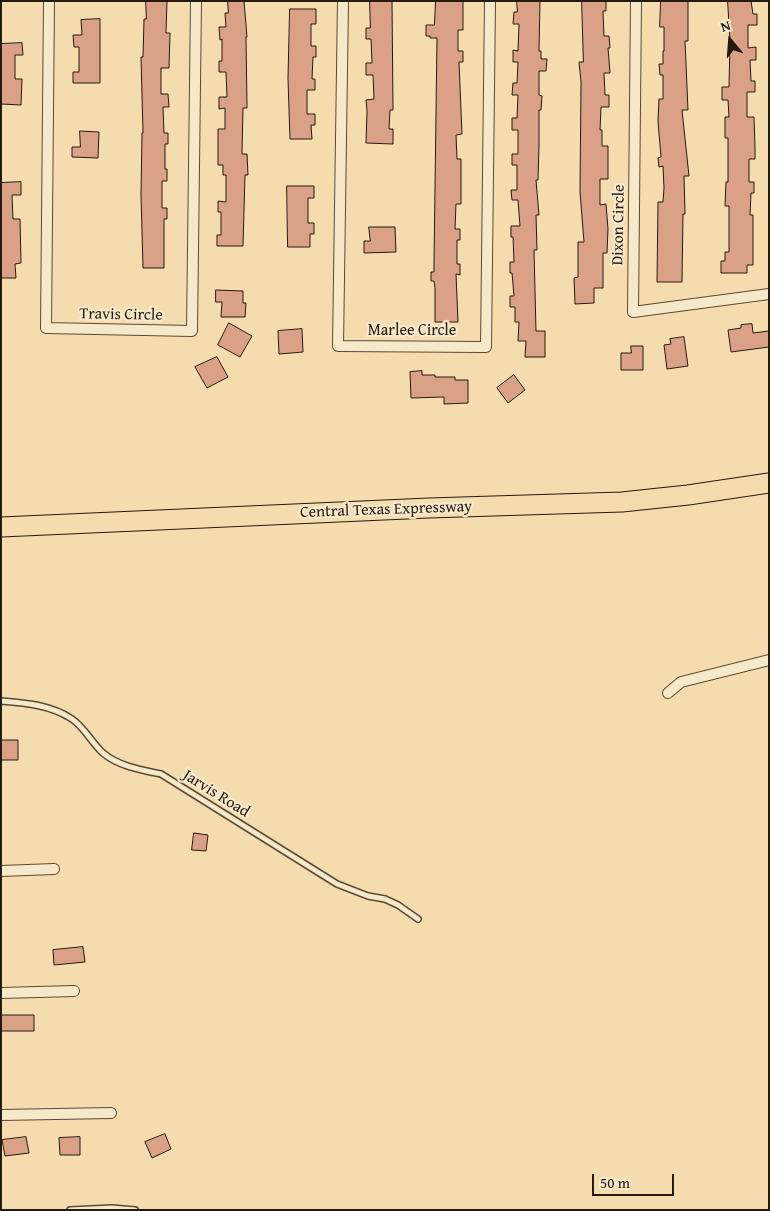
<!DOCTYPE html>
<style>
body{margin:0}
#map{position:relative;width:770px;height:1211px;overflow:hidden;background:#f4dcae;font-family:"Gentium Book Plus",serif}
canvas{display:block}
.frame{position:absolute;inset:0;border:2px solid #251a10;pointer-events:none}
.north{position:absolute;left:705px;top:15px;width:50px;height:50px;-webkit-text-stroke:4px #f8e8ca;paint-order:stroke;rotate:342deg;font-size:14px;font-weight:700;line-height:20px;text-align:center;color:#251a10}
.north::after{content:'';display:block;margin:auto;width:18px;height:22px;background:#251a10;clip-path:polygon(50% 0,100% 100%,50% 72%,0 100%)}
.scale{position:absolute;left:592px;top:1174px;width:82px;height:22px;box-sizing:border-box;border:2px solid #251a10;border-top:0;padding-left:6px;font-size:15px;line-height:18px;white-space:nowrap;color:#251a10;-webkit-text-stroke:4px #f8e8ca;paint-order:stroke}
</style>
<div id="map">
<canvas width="770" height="1211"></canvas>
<div class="frame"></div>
<div class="north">N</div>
<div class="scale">50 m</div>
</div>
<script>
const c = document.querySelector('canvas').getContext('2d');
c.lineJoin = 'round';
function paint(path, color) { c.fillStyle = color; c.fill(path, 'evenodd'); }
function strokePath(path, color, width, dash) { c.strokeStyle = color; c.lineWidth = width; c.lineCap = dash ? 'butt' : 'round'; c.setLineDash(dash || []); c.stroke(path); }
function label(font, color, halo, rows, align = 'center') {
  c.font = font + ' "Gentium Book Plus",serif'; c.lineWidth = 4.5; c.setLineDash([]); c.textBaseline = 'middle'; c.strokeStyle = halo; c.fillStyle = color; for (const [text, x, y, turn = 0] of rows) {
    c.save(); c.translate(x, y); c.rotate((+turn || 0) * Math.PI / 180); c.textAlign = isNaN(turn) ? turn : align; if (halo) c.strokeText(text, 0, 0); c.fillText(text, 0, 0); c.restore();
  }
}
const building = new Path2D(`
 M 146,1 L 167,1 L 166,33 L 170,33 L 169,68 L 161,68 L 161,94 L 168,94 L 169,107 L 163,107 L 164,133 L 168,133 L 168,144 L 165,144 L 165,169 L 167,169 L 167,181 L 162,181 L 162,208 L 167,208 L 167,219 L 164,219 L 164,268 L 143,268 L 141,195 L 142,133 L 143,133 L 141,57 L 143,57 L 144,19 L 146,19 Z
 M 228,1 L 244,1 L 247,37 L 246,37 L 247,108 L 243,108 L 242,154 L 247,154 L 248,175 L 245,175 L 243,246 L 217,246 L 217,235 L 221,235 L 221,212 L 218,212 L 218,201 L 226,202 L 226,175 L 223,175 L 223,165 L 218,165 L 218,129 L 225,129 L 225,108 L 219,109 L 219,97 L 227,97 L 226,72 L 219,72 L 219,61 L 222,61 L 222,39 L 220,40 L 219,27 L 226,27 L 225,13 L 228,13 Z
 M 370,1 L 392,1 L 393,110 L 390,110 L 389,129 L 393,129 L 393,144 L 366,143 L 367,111 L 366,100 L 374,99 L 373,75 L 366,75 L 366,63 L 372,63 L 371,39 L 366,39 L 366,28 L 370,28 Z
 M 436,1 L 463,1 L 463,30 L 458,30 L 458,51 L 463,51 L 463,62 L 459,62 L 462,134 L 456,135 L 457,159 L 461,159 L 461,204 L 456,204 L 455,229 L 460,229 L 460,240 L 457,240 L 457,264 L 460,264 L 460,275 L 456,274 L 458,322 L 435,322 L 435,288 L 434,281 L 431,281 L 431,272 L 434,272 L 434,264 L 437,38 L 430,38 L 430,36 L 426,36 L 426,25 L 434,25 Z
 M 517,1 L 540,1 L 539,51 L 541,51 L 541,59 L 547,59 L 546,71 L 539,71 L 539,95 L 542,96 L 541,110 L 539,110 L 539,146 L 538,180 L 536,180 L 539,215 L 536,215 L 537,250 L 534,250 L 536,331 L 545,331 L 545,357 L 525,357 L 526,341 L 518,341 L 519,322 L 515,322 L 515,307 L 510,307 L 510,296 L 514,296 L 512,273 L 510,273 L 510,262 L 514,262 L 513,237 L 511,237 L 511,226 L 520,226 L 518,200 L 512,200 L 511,190 L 517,190 L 517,165 L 512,165 L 512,154 L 518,154 L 518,130 L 512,130 L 512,118 L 517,118 L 518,95 L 512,95 L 513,83 L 517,83 L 518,62 L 513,62 L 513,50 L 518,51 L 519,24 L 513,24 L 514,12 L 517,12 Z
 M 582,1 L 606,1 L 606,11 L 603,11 L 604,36 L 609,36 L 610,48 L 608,48 L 610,73 L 604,73 L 605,95 L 609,95 L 609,107 L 601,107 L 600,130 L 602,130 L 602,146 L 608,146 L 608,179 L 600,179 L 600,205 L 606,204 L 608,229 L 607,253 L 603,253 L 603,288 L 594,288 L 594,303 L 575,304 L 574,278 L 578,277 L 578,242 L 584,242 L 580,192 L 581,82 L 579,62 L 583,62 Z
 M 661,1 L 688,1 L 688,41 L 685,41 L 688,110 L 682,110 L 689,176 L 684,176 L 685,214 L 683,214 L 682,282 L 657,282 L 658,202 L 663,202 L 664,188 L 663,166 L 659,167 L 658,158 L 661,157 L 658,121 L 659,99 L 663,99 L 663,75 L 660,75 L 659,64 L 663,64 L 663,51 L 664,51 L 664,27 L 660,27 Z
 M 728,1 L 751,1 L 753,14 L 757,14 L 757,25 L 748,25 L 748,48 L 756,47 L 756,60 L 750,60 L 751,81 L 755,81 L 755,92 L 747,92 L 747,117 L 754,117 L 755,148 L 755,159 L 749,159 L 749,182 L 754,182 L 754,193 L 751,193 L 750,215 L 753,215 L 753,265 L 747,265 L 747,273 L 721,273 L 721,261 L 725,261 L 725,252 L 729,252 L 729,206 L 725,206 L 726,182 L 728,182 L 728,138 L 725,138 L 725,117 L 729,117 L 728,100 L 722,100 L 722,87 L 729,87 L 730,41 Z
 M 290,9 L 316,9 L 316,24 L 311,24 L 311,46 L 316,46 L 316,57 L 313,57 L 312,79 L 315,79 L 315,90 L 307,90 L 307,114 L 315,114 L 315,125 L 311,125 L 312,139 L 290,139 L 288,79 Z
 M 100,19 L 100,83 L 73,83 L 73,72 L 79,72 L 79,47 L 74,47 L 73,35 L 82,35 L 81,20 Z
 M 22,43 L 23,55 L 15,55 L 15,79 L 22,79 L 21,105 L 1,104 L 1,44 Z
 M 80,131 L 99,132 L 98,158 L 72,157 L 72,147 L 80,147 Z
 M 21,182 L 21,195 L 12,195 L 13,219 L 20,219 L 21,263 L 15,264 L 16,278 L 1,278 L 1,183 Z
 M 287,186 L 314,186 L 314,198 L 308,198 L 308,223 L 314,223 L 314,234 L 310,234 L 310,247 L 288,247 Z
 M 369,227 L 395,227 L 396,252 L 364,253 L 364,241 L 370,241 Z
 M 216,290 L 243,291 L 243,303 L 246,303 L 245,317 L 221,317 L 222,302 L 216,302 Z
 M 229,323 L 252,336 L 240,357 L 218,345 Z
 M 752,324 L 753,333 L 769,331 L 769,347 L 731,352 L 728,330 L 741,328 L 741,325 Z
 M 302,329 L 303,352 L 279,354 L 278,331 Z
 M 684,337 L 688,366 L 667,369 L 664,345 L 671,344 L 670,339 Z
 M 631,346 L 643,346 L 643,370 L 621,370 L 621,353 L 631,353 Z
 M 217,357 L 228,377 L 207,388 L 195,367 Z
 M 422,371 L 422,375 L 435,375 L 435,377 L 455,377 L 455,380 L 468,380 L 468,403 L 444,404 L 444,397 L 411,398 L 410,372 Z
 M 514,375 L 525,390 L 508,403 L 497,388 Z
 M 1,740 L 18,740 L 18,760 L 1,760 Z
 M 194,833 L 208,835 L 206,851 L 192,850 Z
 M 83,947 L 85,962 L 54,965 L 53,950 Z
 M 1,1015 L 34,1015 L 34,1031 L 1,1031 Z
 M 165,1134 L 171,1149 L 152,1158 L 145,1142 Z
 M 26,1137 L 29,1153 L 5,1156 L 2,1140 Z
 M 80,1137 L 80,1155 L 60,1155 L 59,1138 Z`);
paint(building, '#dba187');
strokePath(building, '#251a10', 1);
const lane = new Path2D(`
 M 1,701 C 26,703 51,705 72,719 C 84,727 92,743 103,753 C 118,766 141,770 161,774 L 337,884 L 368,896 L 385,899 L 398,905 L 418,919
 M 70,1210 L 112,1208 L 135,1210`);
const street = new Path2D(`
 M 49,1 L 46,328 L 192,331 L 196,1
 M 343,1 L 338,346 L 486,347 L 490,1
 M 636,1 L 633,312 L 769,294
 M 668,693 L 681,682 L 769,660
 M 1,871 L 54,869
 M 1,993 L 74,991
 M 1,1115 L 111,1113`);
const highway = new Path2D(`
 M 1,527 L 429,508 L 622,502 L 688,495 L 769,483`);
strokePath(lane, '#594a38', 8);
strokePath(street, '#594a38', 12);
strokePath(highway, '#251a10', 21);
strokePath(lane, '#f8e8ca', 5);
strokePath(street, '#f8e8ca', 10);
strokePath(highway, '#f4dcae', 19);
label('16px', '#251a10', '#f8e8ca', [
 ["Dixon Circle",619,225,-89],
 ["Travis Circle",121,315,1],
 ["Marlee Circle",412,331],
 ["Central Texas Expressway",386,510,-2],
 ["Jarvis Road",216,794,32]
]);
</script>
